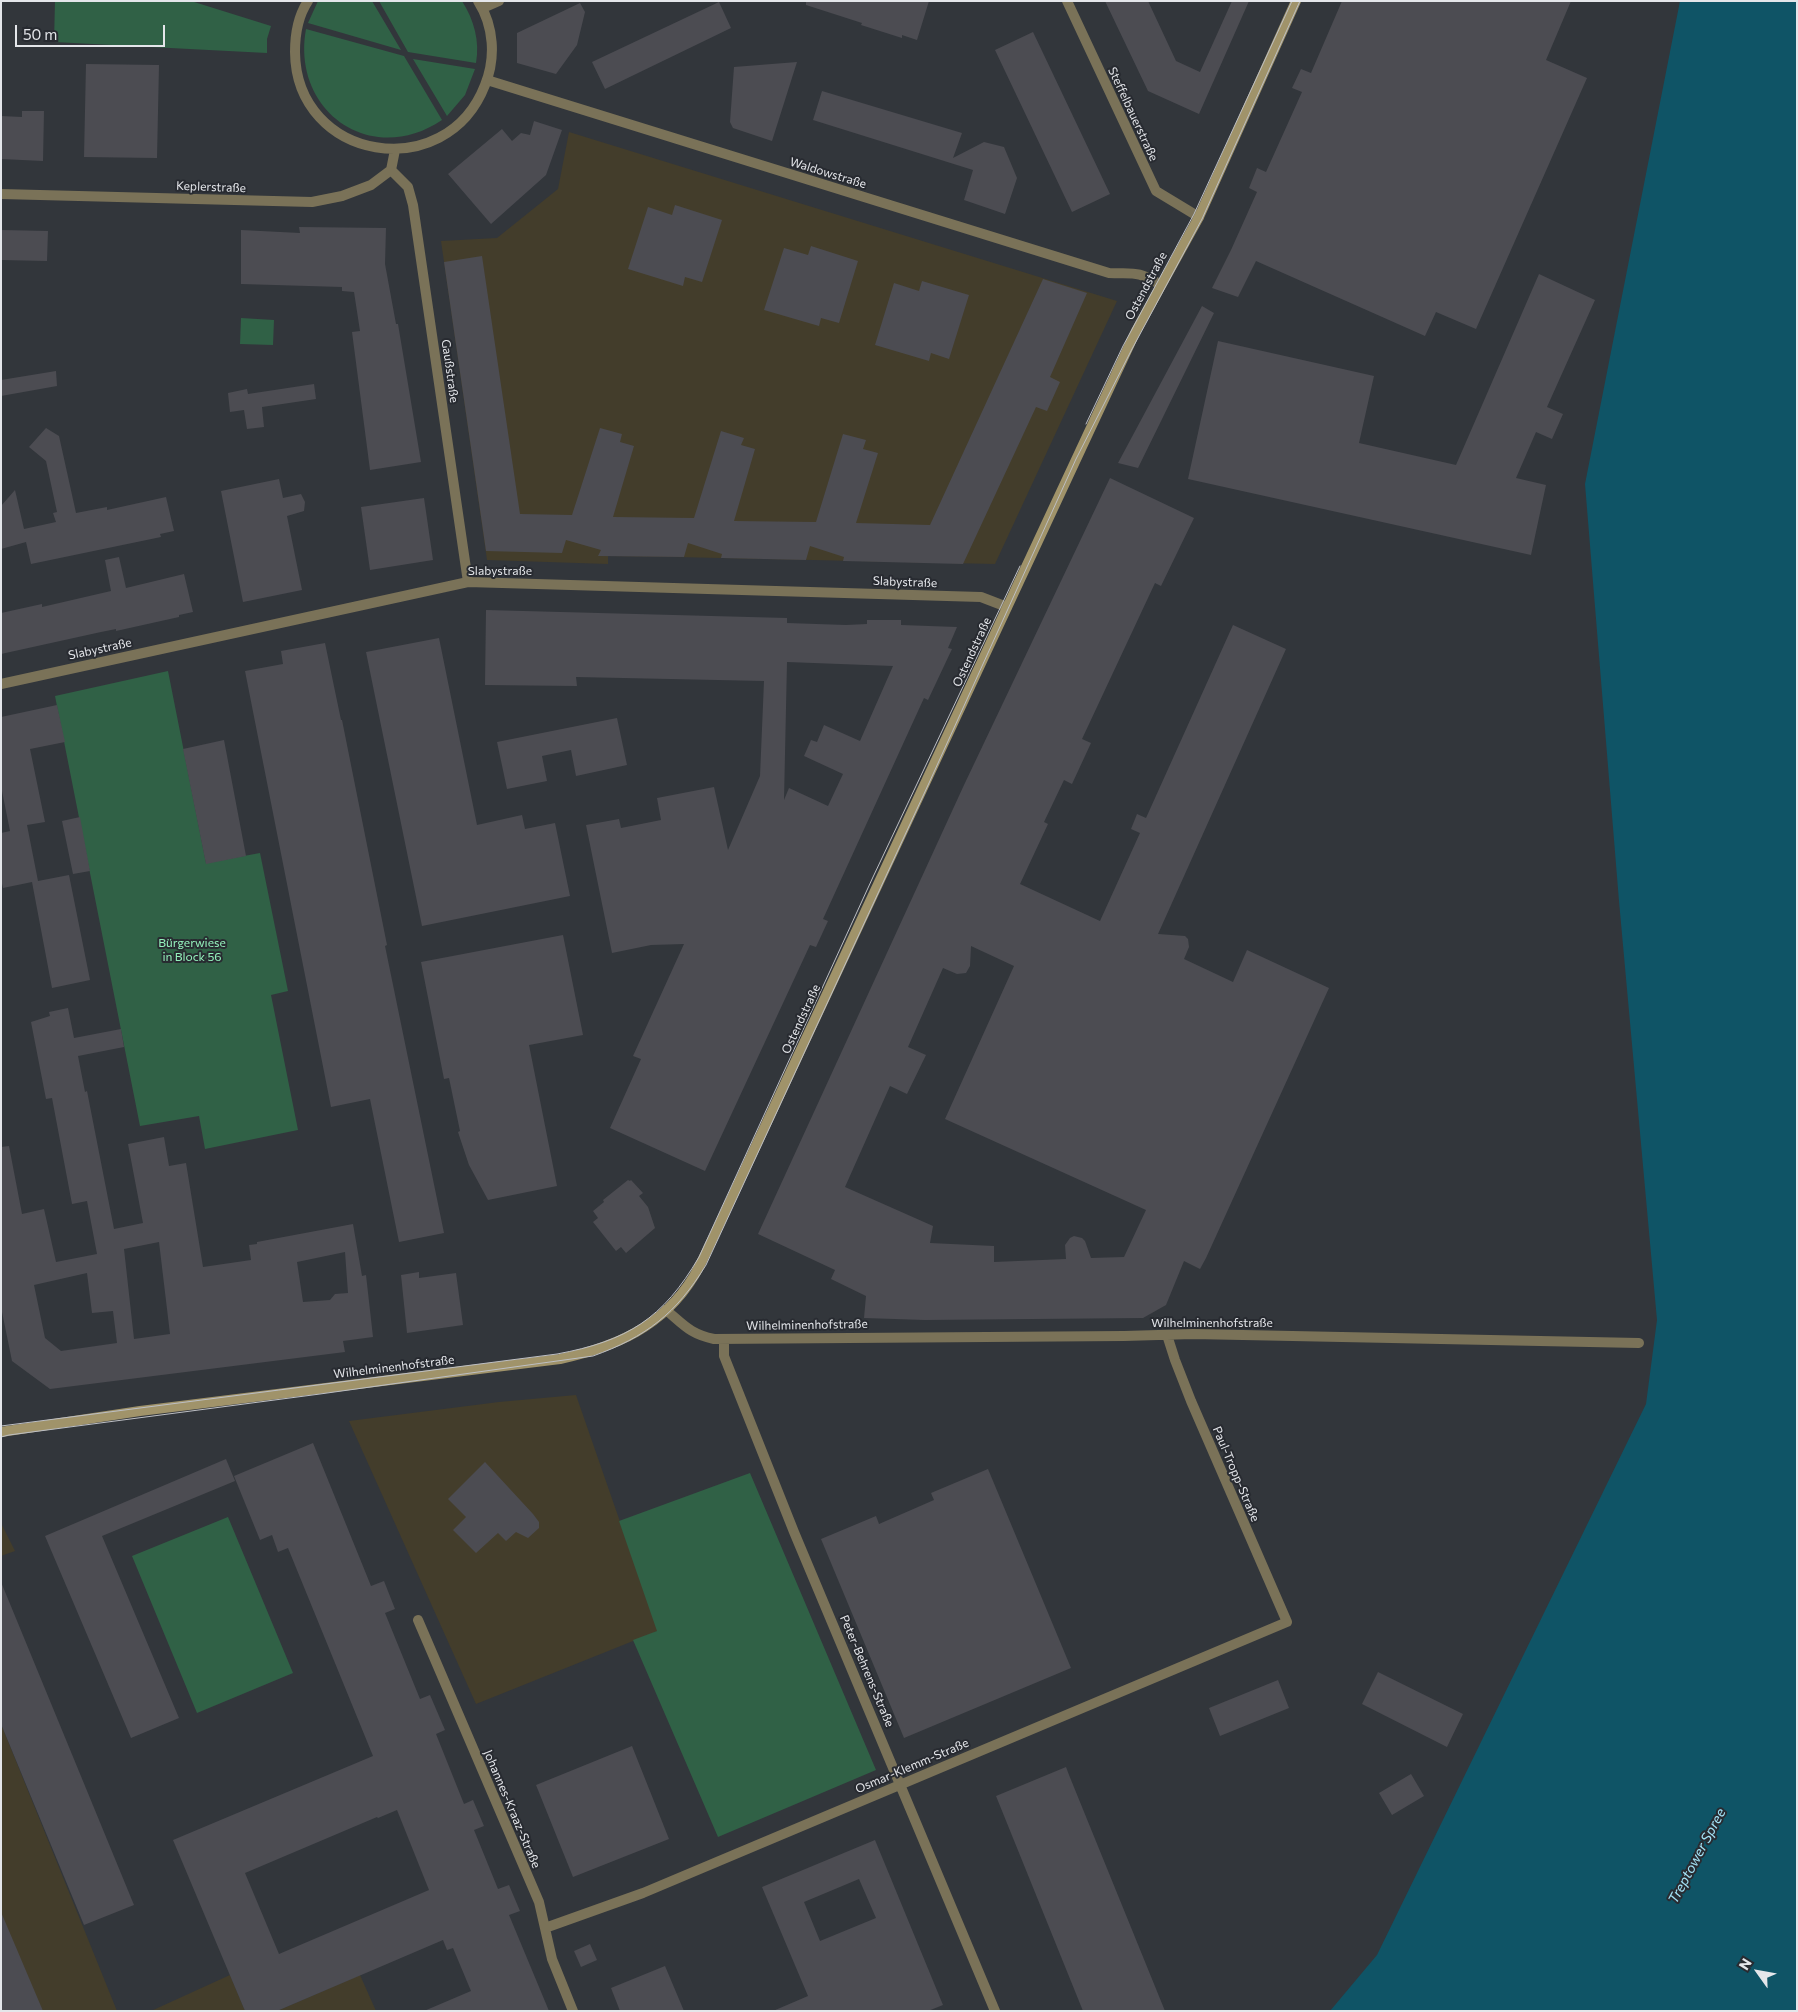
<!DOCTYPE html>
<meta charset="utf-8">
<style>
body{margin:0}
#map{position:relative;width:1798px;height:2012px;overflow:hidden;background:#32363b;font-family:Commissioner,sans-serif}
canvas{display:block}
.frame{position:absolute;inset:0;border:2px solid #e4e6ea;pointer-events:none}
.north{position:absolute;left:1733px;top:1947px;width:50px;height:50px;-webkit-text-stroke:4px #282b31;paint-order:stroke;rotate:302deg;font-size:14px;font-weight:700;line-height:20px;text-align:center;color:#e4e6ea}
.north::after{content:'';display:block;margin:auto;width:18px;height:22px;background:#e4e6ea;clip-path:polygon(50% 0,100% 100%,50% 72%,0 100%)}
.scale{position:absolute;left:15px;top:25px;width:150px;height:22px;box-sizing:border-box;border:2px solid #e4e6ea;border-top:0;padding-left:6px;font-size:15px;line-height:18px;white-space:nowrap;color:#e4e6ea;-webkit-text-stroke:4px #282b31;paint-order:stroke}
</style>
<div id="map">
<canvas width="1798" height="2012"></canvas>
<div class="frame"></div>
<div class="north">N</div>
<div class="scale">50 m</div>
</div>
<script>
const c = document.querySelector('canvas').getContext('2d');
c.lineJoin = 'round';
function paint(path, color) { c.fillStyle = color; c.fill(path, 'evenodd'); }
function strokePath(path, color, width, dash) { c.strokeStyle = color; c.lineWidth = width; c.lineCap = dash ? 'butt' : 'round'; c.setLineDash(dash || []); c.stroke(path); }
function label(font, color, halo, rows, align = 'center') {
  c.font = font + ' Commissioner,sans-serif'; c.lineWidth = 4; c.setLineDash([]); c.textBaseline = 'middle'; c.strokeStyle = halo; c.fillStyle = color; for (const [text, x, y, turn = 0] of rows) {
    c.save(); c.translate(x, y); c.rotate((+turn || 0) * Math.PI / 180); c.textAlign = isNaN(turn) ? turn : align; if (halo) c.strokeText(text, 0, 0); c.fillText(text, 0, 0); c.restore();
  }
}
paint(new Path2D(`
 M 569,132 L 1117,301 L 995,564 L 675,557 L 608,556 L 608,564 L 487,560 L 441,241 L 497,238 L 558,189 Z
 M 576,1395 L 658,1631 L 476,1704 L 349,1421 L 499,1402 Z
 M 1,1523 L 15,1551 L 1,1556 Z
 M 1,1724 L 117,2011 L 1,2011 Z
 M 230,1975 L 245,2011 L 151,2011 Z
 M 360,1975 L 376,2011 L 277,2011 Z`), '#433d2b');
paint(new Path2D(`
 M 55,1 L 191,1 L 271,26 L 267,39 L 267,53 L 54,42 Z
 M 318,1 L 372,1 L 401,50 L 308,23 Z
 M 379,1 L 462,1 C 474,20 480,41 476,63 L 408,52 Z
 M 306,29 L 404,56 L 442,120 C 371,168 291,111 306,29 Z
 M 413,59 L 475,69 L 465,95 L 447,116 Z
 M 241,318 L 274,320 L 273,345 L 240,344 Z
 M 168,671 L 206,863 L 260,853 L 288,991 L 271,995 L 298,1130 L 205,1149 L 199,1116 L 140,1126 L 55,696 Z
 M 750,1473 L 876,1770 L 718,1837 L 633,1640 L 657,1631 L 619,1521 Z
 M 228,1517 L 293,1673 L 197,1713 L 132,1556 Z`), '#306146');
paint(new Path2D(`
 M 1680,1 L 1797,1 L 1797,2011 L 1330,2011 L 1377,1955 L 1646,1404 L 1657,1320 L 1619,901 L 1585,484 Z`), '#0f5466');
paint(new Path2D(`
 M 806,1 L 929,1 L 917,40 L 902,35 L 902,38 L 861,25 L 862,23 L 806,5 Z
 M 1105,1 L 1148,1 L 1176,61 L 1200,72 L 1232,1 L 1249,1 L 1199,114 L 1148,91 Z
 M 1342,1 L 1571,1 L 1546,60 L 1587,78 L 1476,329 L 1436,312 L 1425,336 L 1256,261 L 1238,297 L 1212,288 L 1231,250 L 1257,192 L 1249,188 L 1257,168 L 1266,172 L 1302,92 L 1292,88 L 1301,69 L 1311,73 Z
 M 719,2 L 731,28 L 605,89 L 592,62 Z
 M 580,3 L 585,12 L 577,45 L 556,74 L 517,63 L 517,33 Z
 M 1033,32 L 1110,194 L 1072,212 L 995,50 Z
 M 797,62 L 772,141 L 733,128 L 730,122 L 734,67 Z
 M 86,64 L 159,65 L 157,158 L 84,157 Z
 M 822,91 L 962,133 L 953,158 L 984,142 L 1004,147 L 1017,178 L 1005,214 L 964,200 L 973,170 L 813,120 Z
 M 22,111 L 44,111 L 43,161 L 1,159 L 1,116 L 22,117 Z
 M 534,121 L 562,130 L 546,175 L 491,224 L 448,174 L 502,129 L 512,141 L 521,133 L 530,135 Z
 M 675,205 L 722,220 L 702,282 L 685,277 L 683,286 L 628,269 L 648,207 L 672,215 Z
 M 299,227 L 386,228 L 385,264 L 396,324 L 398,324 L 421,462 L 370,470 L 352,332 L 360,331 L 354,292 L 342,291 L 342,287 L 241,284 L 241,230 L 300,233 Z
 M 1,230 L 48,231 L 47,261 L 1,260 Z
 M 811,246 L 858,261 L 839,323 L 821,318 L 819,326 L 764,310 L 784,248 L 808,255 Z
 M 482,256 L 520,514 L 572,515 L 600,428 L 622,434 L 620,442 L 634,446 L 613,517 L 694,518 L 721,431 L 744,438 L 741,445 L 755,449 L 734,521 L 816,522 L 843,434 L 866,440 L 863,449 L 878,453 L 856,523 L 930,525 L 1043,279 L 1087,293 L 1050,377 L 1060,382 L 1047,411 L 1036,407 L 963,564 L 843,561 L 844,557 L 810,546 L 806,560 L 721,558 L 722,554 L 688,543 L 684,557 L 598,556 L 601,550 L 566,540 L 562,553 L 486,551 L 444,262 Z
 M 1539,274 L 1595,300 L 1547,407 L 1563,414 L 1552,439 L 1536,432 L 1516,478 L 1546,485 L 1531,555 L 1188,479 L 1218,341 L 1374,376 L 1359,443 L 1456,465 Z
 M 922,281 L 969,295 L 949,359 L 931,353 L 929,361 L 875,345 L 894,283 L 919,291 Z
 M 1202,306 L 1214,313 L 1138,468 L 1118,463 Z
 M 56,371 L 57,386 L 1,396 L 1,380 Z
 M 314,384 L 316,399 L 262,407 L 264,427 L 247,429 L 244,410 L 230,412 L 228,393 L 247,389 L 248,394 Z
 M 46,428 L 59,436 L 76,513 L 107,507 L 107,510 L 166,497 L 174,531 L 160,534 L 161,537 L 31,564 L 26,542 L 1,549 L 1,506 L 15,490 L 24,529 L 56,522 L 53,513 L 57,512 L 46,461 L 29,447 Z
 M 1110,478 L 1194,518 L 1161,586 L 1155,583 L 1082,739 L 1091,743 L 1072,784 L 1064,780 L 1044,822 L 1048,824 L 1020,884 L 1100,921 L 1140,833 L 1131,829 L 1137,814 L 1146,818 L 1233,625 L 1286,649 L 1158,934 L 1185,936 L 1188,939 L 1189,947 L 1184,959 L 1233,982 L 1247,950 L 1329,988 L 1206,1258 L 1200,1269 L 1184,1261 L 1166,1305 L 1143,1318 L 925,1320 L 864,1318 L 866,1296 L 831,1279 L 835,1270 L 758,1234 L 964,785 ZM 971,946 L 1014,966 L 945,1119 L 1146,1210 L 1124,1257 L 1091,1258 L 1085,1241 L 1082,1238 L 1074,1236 L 1070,1238 L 1065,1245 L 1066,1259 L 994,1262 L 994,1246 L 930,1243 L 933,1226 L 845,1187 L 890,1086 L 907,1094 L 926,1055 L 908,1047 L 943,968 L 957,974 L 966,973 L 970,966 Z
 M 279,479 L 283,498 L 301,494 L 305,502 L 304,511 L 287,516 L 302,590 L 243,602 L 221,491 Z
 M 424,498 L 433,560 L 370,570 L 361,507 Z
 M 119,557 L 126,588 L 184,574 L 193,612 L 179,615 L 179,617 L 116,631 L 116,629 L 101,632 L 1,654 L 1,613 L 42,604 L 42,607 L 111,591 L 105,560 Z
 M 486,610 L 787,618 L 787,623 L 846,625 L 867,624 L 867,620 L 901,620 L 901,625 L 957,627 L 948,648 L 952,649 L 928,700 L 924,698 L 823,919 L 828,921 L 816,947 L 810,945 L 705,1171 L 610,1128 L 641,1059 L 633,1056 L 684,944 L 651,945 L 612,953 L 586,825 L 619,819 L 621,828 L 661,820 L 657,798 L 714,787 L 728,850 L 760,776 L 764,681 L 576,677 L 577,686 L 485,685 ZM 787,662 L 893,666 L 860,741 L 824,725 L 817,742 L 811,740 L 804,756 L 843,774 L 828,806 L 789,788 L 784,800 Z
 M 439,638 L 477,825 L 522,815 L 525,829 L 555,823 L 570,896 L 422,926 L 366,652 Z
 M 325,643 L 341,720 L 342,720 L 387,945 L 385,946 L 444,1233 L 399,1242 L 370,1099 L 331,1107 L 245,671 L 283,664 L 281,651 Z
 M 57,705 L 65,742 L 30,749 L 45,822 L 27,825 L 38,881 L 69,875 L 90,980 L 52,988 L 32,882 L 3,888 L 1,879 L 1,833 L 10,831 L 1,786 L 1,717 Z
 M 617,718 L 627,765 L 576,776 L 571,750 L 542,756 L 547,781 L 507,789 L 497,742 Z
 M 224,740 L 246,856 L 206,864 L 183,749 Z
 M 80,817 L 90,871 L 73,874 L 62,821 Z
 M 563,935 L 583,1035 L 529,1045 L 557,1186 L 488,1200 L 469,1165 L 458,1132 L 460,1131 L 449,1078 L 444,1079 L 421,962 Z
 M 68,1008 L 74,1038 L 121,1029 L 124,1047 L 78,1056 L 85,1092 L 87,1091 L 114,1229 L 143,1223 L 128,1144 L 164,1137 L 169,1166 L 186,1163 L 203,1267 L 251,1260 L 249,1245 L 257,1244 L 257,1242 L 353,1224 L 362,1276 L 366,1275 L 373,1337 L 343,1341 L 345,1352 L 50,1389 L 12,1361 L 1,1307 L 1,1147 L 9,1146 L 22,1214 L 44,1209 L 56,1262 L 97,1254 L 87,1201 L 72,1204 L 52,1098 L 46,1099 L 31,1022 L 50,1016 L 49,1012 ZM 159,1242 L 170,1334 L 134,1339 L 124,1249 ZM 345,1252 L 348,1293 L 335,1294 L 330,1300 L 303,1302 L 297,1262 ZM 87,1273 L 92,1313 L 113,1311 L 117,1343 L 61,1351 L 45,1338 L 34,1285 Z
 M 628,1180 L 630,1181 L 631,1180 L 643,1193 L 639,1196 L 648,1207 L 655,1228 L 626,1253 L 621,1247 L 616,1251 L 593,1222 L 598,1218 L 593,1211 L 604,1202 L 603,1200 Z
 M 419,1272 L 419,1278 L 456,1273 L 463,1325 L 407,1333 L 401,1275 Z
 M 313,1443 L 371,1586 L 384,1581 L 395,1609 L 385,1613 L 420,1699 L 430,1695 L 445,1730 L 436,1734 L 464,1804 L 473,1800 L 484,1826 L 474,1830 L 498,1889 L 509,1885 L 520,1911 L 509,1915 L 549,2011 L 424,2011 L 471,1991 L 453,1948 L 447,1950 L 443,1940 L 277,2011 L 245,2011 L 173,1840 L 373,1756 L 288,1548 L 278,1552 L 272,1535 L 260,1540 L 234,1476 ZM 397,1810 L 429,1890 L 279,1954 L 245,1873 L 377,1817 L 378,1818 Z
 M 226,1459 L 235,1481 L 102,1536 L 179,1718 L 131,1738 L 45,1536 Z
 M 485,1462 L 533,1514 L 539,1522 L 539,1528 L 528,1538 L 516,1532 L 506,1541 L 498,1533 L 476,1553 L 453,1530 L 466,1517 L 448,1499 Z
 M 988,1469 L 1071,1668 L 904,1738 L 821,1539 L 876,1516 L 879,1524 L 934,1500 L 931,1493 Z
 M 1,1582 L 134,1905 L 84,1925 L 1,1724 Z
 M 1378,1672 L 1463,1714 L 1447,1747 L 1362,1704 Z
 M 1278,1680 L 1289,1708 L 1220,1736 L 1209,1708 Z
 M 632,1746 L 669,1839 L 573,1877 L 536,1785 Z
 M 1066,1767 L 1069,1775 L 1165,2011 L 1083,2011 L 996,1796 Z
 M 1411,1774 L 1424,1796 L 1392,1815 L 1379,1793 Z
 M 875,1840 L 943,2005 L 928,2011 L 773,2011 L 808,1996 L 762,1887 ZM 859,1879 L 876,1918 L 820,1941 L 804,1902 Z
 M 1,1912 L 43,2011 L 1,2011 Z
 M 590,1944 L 597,1960 L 581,1967 L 574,1951 Z
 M 665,1966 L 684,2011 L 620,2011 L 611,1988 Z`), '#4c4c52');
strokePath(new Path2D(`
 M 308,1 C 298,16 295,34 295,52 C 296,161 446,186 485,85 C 496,58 494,26 478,1
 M 1067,1 L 1156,191 L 1199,217
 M 483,8 L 499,1
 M 487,80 L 1109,273 C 1135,274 1136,270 1161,285
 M 391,170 L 408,187 L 413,205 L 468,582
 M 1,194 L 312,202 L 342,196 L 371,185 L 391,170 L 395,150
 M 1,684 L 468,582 L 981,597 L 1007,607
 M 666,1310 C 684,1325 690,1334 714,1339 L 1124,1336 L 1193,1334 L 1639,1343
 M 724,1339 L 724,1356 L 794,1532 L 995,2011
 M 418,1620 L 539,1902 L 552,1959 L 573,2011
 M 545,1928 L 643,1893 L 1287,1622 L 1191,1401 L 1175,1360 L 1167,1335`), '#7a7258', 10);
strokePath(new Path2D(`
 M 1,1432 L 140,1411 L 560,1359 C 615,1347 663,1327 694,1276 C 701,1264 707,1250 713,1238 L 1136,331 L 1199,217 L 1296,1`), '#a0936a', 10);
strokePath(new Path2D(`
 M 1086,424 L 1123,346 L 1194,214 L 1292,1
 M 1,1426 L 557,1354 C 627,1341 663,1319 699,1257 L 873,877 L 1020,566
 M 1,1437 L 9,1435 L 320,1394 L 593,1356 C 646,1337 676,1314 706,1265 L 929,783 L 1076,459 L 1132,349 L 1202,219 L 1300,1`), '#bdbfc4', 1);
label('12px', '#e4e6ea', '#282b31', [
 ["Steffelbauerstraße",1133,114,65],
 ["Waldowstraße",828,173,17],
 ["Keplerstraße",211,187,2],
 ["Ostendstraße",1146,286,-62],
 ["Gaußstraße",450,371,82],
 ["Slabystraße",500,571],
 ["Slabystraße",905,582,2],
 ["Slabystraße",100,649,-12],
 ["Ostendstraße",972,652,-65],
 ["Ostendstraße",801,1019,-65],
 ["Wilhelminenhofstraße",1212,1323],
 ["Wilhelminenhofstraße",807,1325,-1],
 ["Wilhelminenhofstraße",394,1367,-7],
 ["Paul-Tropp-Straße",1236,1474,67],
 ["Peter-Behrens-Straße",867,1671,67],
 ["Osmar-Klemm-Straße",912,1766,-23],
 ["Johannes-Kraaz-Straße",512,1809,67]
]);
label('12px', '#94f2bc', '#282b31', [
 ["Bürgerwiese",192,943],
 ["in Block 56",192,957]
]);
label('italic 14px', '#a3e3f7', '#282b31', [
 ["Treptower Spree",1697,1856,-62]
]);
</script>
